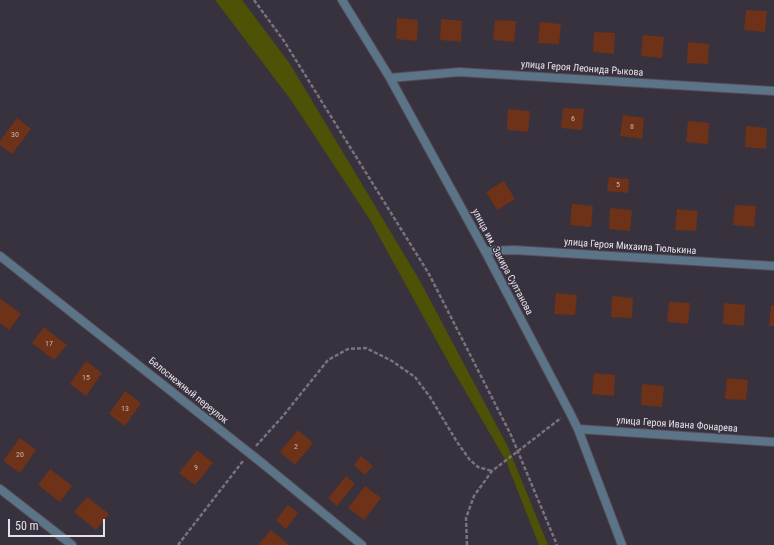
<!DOCTYPE html>
<meta charset="utf-8">
<style>
body{margin:0}
#map{position:relative;width:774px;height:545px;overflow:hidden;background:#38313e;font-family:"Roboto Condensed",sans-serif}
canvas{display:block}
.scale{position:absolute;left:8px;top:519px;width:97px;height:18px;box-sizing:border-box;border:2px solid #e5e1e9;border-top:0;padding-left:5px;font-size:12px;line-height:14px;white-space:nowrap;color:#e5e1e9;-webkit-text-stroke:3px #38313e;paint-order:stroke}
</style>
<div id="map">
<canvas width="774" height="545"></canvas>
<div class="scale">50 m</div>
</div>
<script>
const c = document.querySelector('canvas').getContext('2d');
c.lineJoin = 'round';
function paint(path, color) { c.fillStyle = color; c.fill(path, 'evenodd'); }
function strokePath(path, color, width, dash) { c.strokeStyle = color; c.lineWidth = width; c.lineCap = dash ? 'butt' : 'round'; c.setLineDash(dash || []); c.stroke(path); }
function label(font, color, halo, rows, align = 'center') {
  c.font = font + ' "Roboto Condensed",sans-serif'; c.lineWidth = 3; c.setLineDash([]); c.textBaseline = 'middle'; c.strokeStyle = halo; c.fillStyle = color; for (const [text, x, y, turn = 0] of rows) {
    c.save(); c.translate(x, y); c.rotate((+turn || 0) * Math.PI / 180); c.textAlign = isNaN(turn) ? turn : align; if (halo) c.strokeText(text, 0, 0); c.fillText(text, 0, 0); c.restore();
  }
}
paint(new Path2D(`
 M 215,0 L 242,0 L 290,64 L 420,281 L 508,447 L 548,545 L 539,545 L 506,461 L 450,365 L 370,220 L 291,100 Z`), '#4d5206');
paint(new Path2D(`
 M 746,10 L 767,11 L 765,32 L 744,30 Z
 M 397,18 L 418,20 L 417,41 L 396,39 Z
 M 441,19 L 462,21 L 461,42 L 440,40 Z
 M 495,20 L 516,21 L 514,42 L 493,40 Z
 M 540,22 L 561,24 L 559,44 L 538,43 Z
 M 594,32 L 615,33 L 614,54 L 593,52 Z
 M 643,35 L 664,37 L 662,58 L 641,56 Z
 M 688,42 L 709,44 L 708,64 L 687,63 Z
 M 563,108 L 584,109 L 582,130 L 561,128 Z
 M 508,109 L 530,111 L 528,132 L 507,130 Z
 M 623,115 L 644,118 L 642,139 L 620,136 Z
 M 17,118 L 31,129 L 12,154 L 0,145 L 0,141 Z
 M 688,121 L 709,123 L 708,144 L 686,142 Z
 M 746,126 L 767,128 L 766,149 L 745,147 Z
 M 609,177 L 629,179 L 628,193 L 607,191 Z
 M 504,181 L 515,199 L 497,210 L 486,192 Z
 M 572,204 L 593,206 L 591,227 L 570,225 Z
 M 735,205 L 756,206 L 754,227 L 733,225 Z
 M 610,208 L 632,210 L 630,231 L 609,229 Z
 M 677,209 L 698,211 L 696,231 L 675,230 Z
 M 556,293 L 577,295 L 575,315 L 554,314 Z
 M 612,296 L 633,298 L 632,318 L 611,317 Z
 M 0,298 L 21,314 L 9,330 L 0,323 Z
 M 669,302 L 690,303 L 688,324 L 667,322 Z
 M 724,303 L 745,305 L 744,326 L 723,324 Z
 M 771,305 L 774,306 L 774,326 L 769,326 Z
 M 44,327 L 67,345 L 54,360 L 32,343 Z
 M 86,361 L 102,373 L 86,396 L 70,384 Z
 M 594,373 L 615,375 L 614,396 L 592,394 Z
 M 727,378 L 748,380 L 746,400 L 725,399 Z
 M 642,384 L 664,386 L 662,407 L 641,405 Z
 M 125,391 L 141,403 L 125,426 L 109,414 Z
 M 298,430 L 313,443 L 295,465 L 280,452 Z
 M 20,438 L 36,450 L 20,473 L 3,461 Z
 M 197,450 L 213,463 L 195,485 L 179,473 Z
 M 361,456 L 373,466 L 365,475 L 354,465 Z
 M 50,469 L 72,486 L 60,502 L 38,485 Z
 M 346,476 L 355,484 L 337,506 L 328,498 Z
 M 365,486 L 381,498 L 364,520 L 348,508 Z
 M 87,497 L 109,514 L 96,530 L 74,512 Z
 M 288,505 L 298,513 L 286,529 L 276,520 Z
 M 271,530 L 289,545 L 258,545 Z`), '#6e3218');
const street = new Path2D(`
 M 342,0 L 390,78 L 485,251 L 569,411 L 578,429 L 622,545
 M 390,78 L 459,72 L 774,91
 M 485,251 L 514,250 L 774,266
 M 0,256 L 262,463 L 362,545
 M 578,429 L 774,442
 M 0,489 L 72,545`);
strokePath(street, '#544d59', 10);
strokePath(new Path2D(`
 M 254,0 L 284,41 L 429,274 L 511,435 L 557,545
 M 256,446 L 283,416 L 328,360 L 348,349 L 366,348 L 392,361 L 415,377 L 430,397 L 457,442 L 470,460 L 478,467 L 492,471
 M 178,545 L 243,461
 M 467,545 L 466,518 L 474,496 L 492,471 L 561,418`), '#79737e', 2.5, [4, 2]);
strokePath(street, '#5b7487', 8);
label('8px', '#c7b5b5', null, [
 ["6",573,119],
 ["8",632,127],
 ["30",15,135],
 ["5",618,185],
 ["17",49,344],
 ["15",86,378],
 ["13",125,409],
 ["2",296,447],
 ["20",20,455],
 ["9",196,468]
]);
label('10px', '#e5e1e9', '#38313e', [
 ["улица Героя Леонида Рыкова",582,69,4],
 ["улица Героя Михаила Тюлькина",630,247,4],
 ["улица им. Закира Султанова",502,262,62],
 ["Белоснежный переулок",188,391,39],
 ["улица Героя Ивана Фонарева",677,425,4]
]);
</script>
